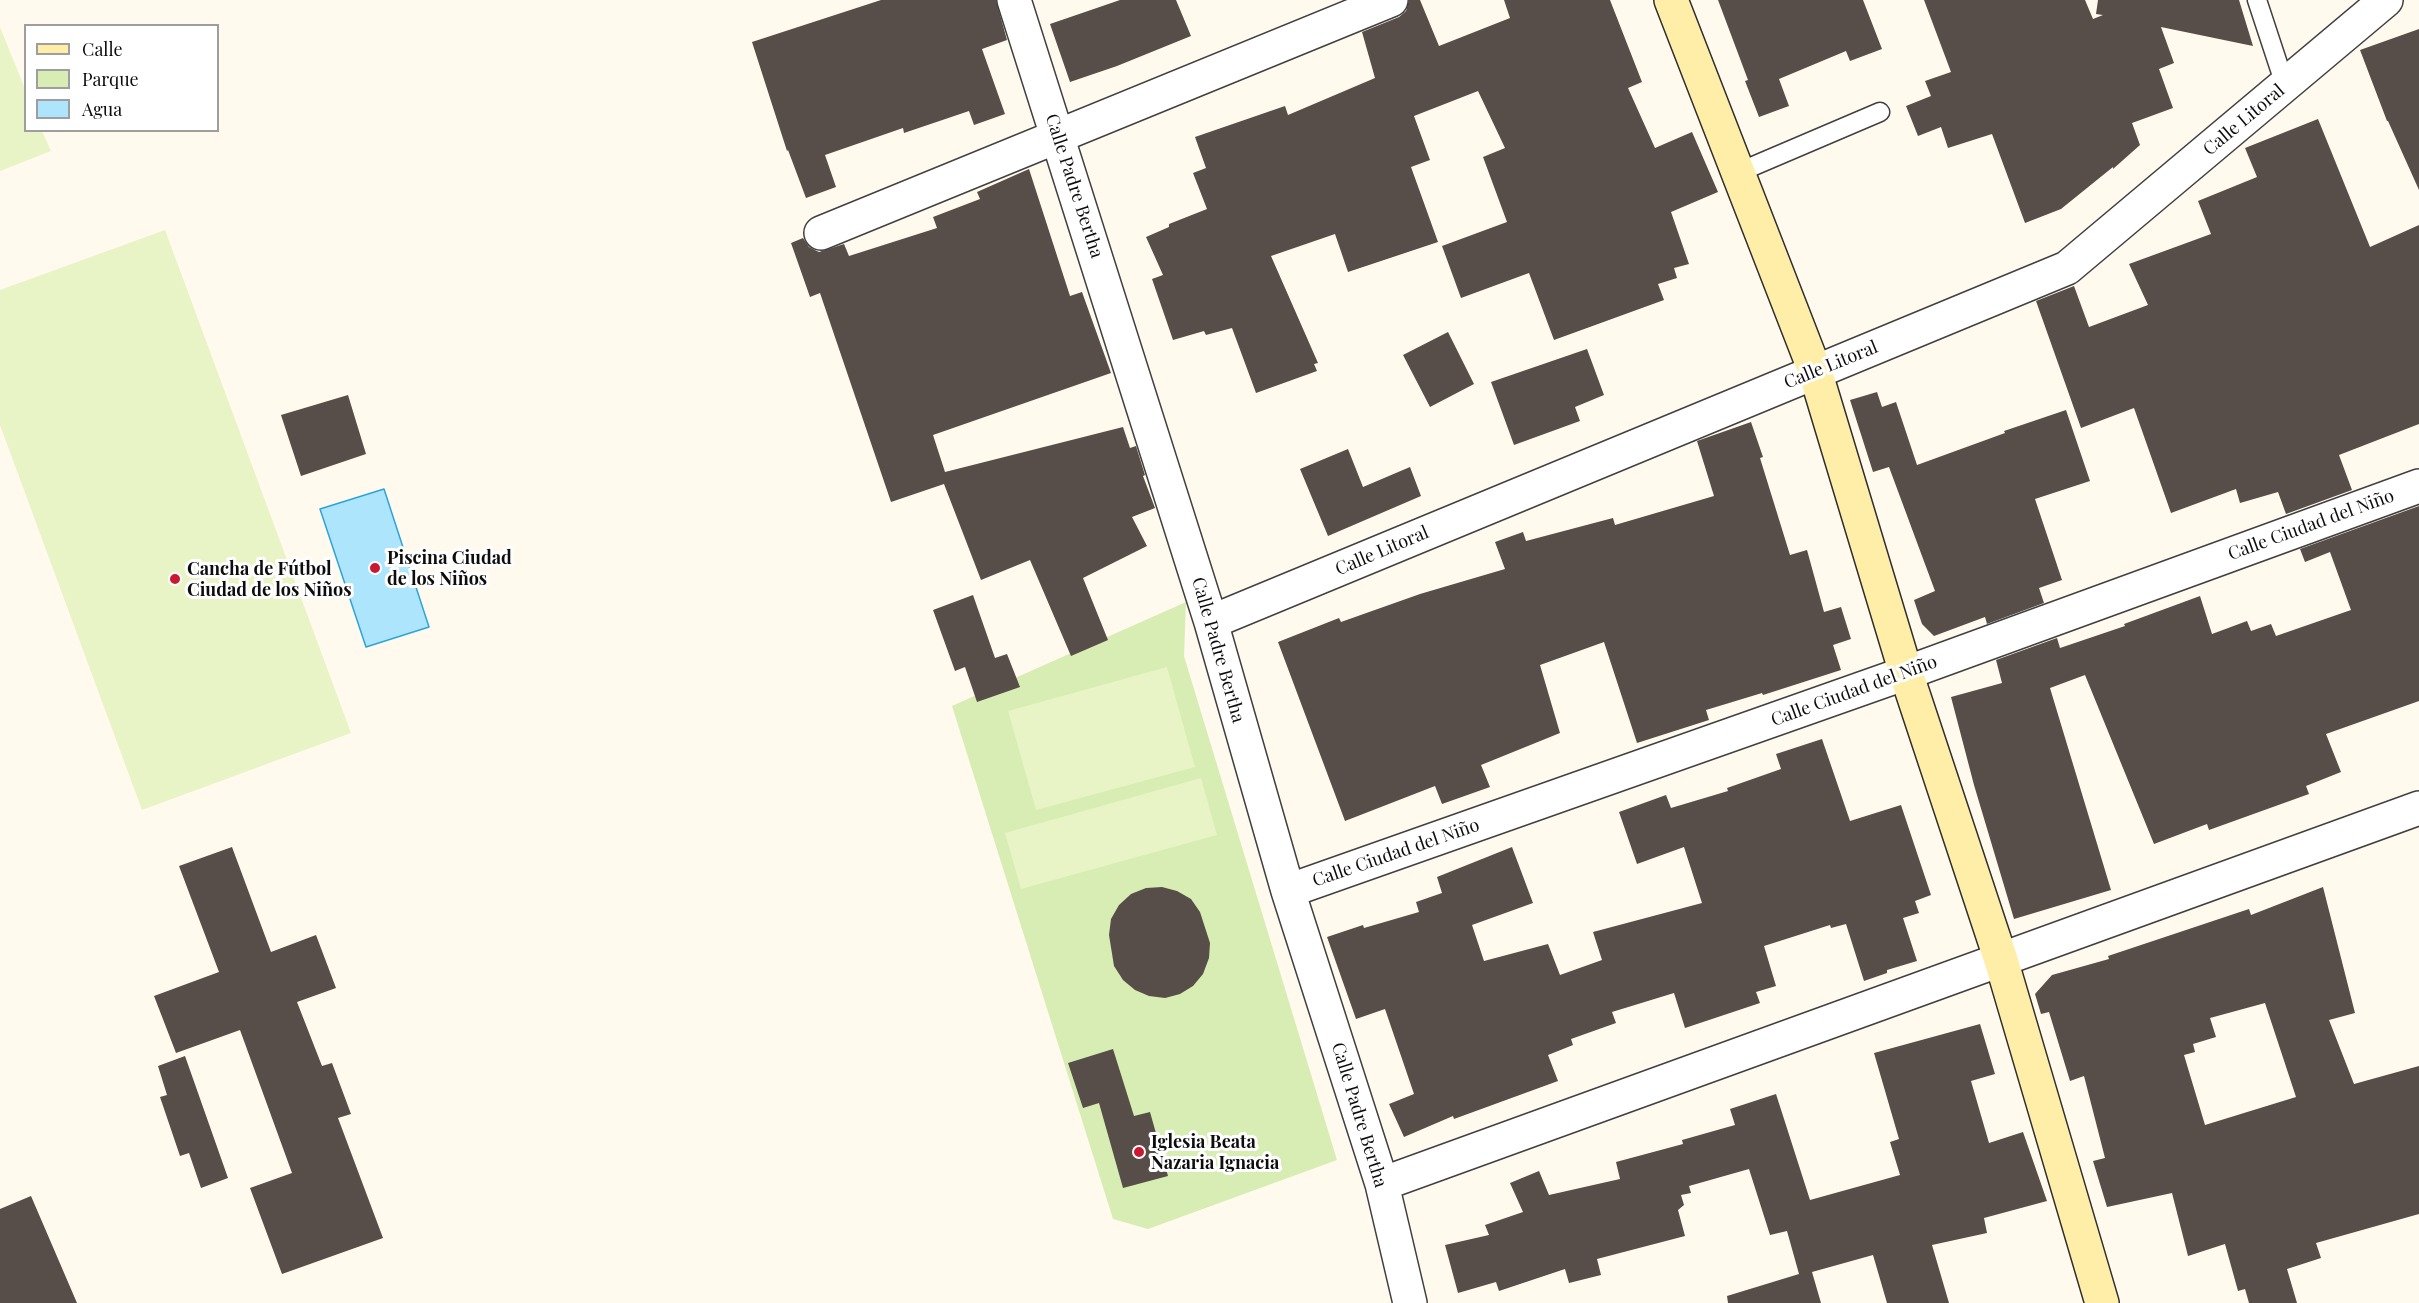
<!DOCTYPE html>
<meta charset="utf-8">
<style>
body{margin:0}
#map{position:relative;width:2419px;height:1303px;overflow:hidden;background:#fffaed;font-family:"Playfair Display",serif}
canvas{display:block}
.legend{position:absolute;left:24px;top:24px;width:195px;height:108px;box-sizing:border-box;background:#fff;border:2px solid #9e9e9e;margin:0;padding:8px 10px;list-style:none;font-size:18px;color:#0d0d0d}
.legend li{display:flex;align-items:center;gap:12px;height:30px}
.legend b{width:30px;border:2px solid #9e9e9e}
</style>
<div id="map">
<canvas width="2419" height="1303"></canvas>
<ul class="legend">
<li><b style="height:8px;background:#ffeea8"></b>Calle</li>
<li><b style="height:16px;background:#d7edb3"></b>Parque</li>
<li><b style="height:16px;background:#ade5fc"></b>Agua</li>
</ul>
</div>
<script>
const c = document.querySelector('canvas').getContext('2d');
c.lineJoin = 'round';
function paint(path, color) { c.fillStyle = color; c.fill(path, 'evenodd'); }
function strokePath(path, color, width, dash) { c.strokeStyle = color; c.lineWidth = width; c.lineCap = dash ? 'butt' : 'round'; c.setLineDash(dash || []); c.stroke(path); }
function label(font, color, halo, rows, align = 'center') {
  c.font = font + ' "Playfair Display",serif'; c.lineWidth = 6; c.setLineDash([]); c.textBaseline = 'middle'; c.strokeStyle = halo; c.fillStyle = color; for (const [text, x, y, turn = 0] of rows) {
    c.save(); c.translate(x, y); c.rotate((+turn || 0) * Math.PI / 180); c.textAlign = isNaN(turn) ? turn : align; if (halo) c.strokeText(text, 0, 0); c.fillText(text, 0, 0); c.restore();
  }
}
paint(new Path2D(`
 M 1186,602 L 1184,656 L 1337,1160 L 1148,1229 L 1113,1219 L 952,706 Z`), '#d7edb3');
paint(new Path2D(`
 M 0,27 L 25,89 L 26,130 L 42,131 L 51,151 L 0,171 Z
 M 165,230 L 351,733 L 142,810 L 0,425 L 0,290 Z
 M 1167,667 L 1195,767 L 1036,810 L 1008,711 Z
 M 1201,778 L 1217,835 L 1021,889 L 1005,833 Z`), '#e8f4c6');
const water = new Path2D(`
 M 384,489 L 429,627 L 366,647 L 320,509 Z`);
paint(water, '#ade5fc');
strokePath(water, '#2da4d9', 1.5);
paint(new Path2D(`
 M 881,0 L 996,0 L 1007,40 L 982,49 L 1005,114 L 974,125 L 969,111 L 904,133 L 903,128 L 825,155 L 836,187 L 806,198 L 788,150 L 787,151 L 752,42 Z
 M 1120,0 L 1176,0 L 1191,36 L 1117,66 L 1070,82 L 1050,24 Z
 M 1409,0 L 1420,0 L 1439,46 L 1510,18 L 1504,0 L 1610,0 L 1642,82 L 1628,88 L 1655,148 L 1692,132 L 1718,192 L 1671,212 L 1689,264 L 1674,268 L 1677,278 L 1658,284 L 1664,300 L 1554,340 L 1529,273 L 1461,298 L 1442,246 L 1507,222 L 1483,157 L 1505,148 L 1478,91 L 1414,116 L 1430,160 L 1411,167 L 1438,242 L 1348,272 L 1335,234 L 1271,256 L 1318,363 L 1314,364 L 1317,371 L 1256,393 L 1232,328 L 1206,335 L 1204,331 L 1173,340 L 1152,279 L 1163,275 L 1146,237 L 1169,227 L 1169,224 L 1207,209 L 1193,173 L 1206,168 L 1195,137 L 1285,106 L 1288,115 L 1375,78 L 1362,32 L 1399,17 L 1406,11 Z
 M 1718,0 L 1863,0 L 1882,49 L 1850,61 L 1846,51 L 1779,79 L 1789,106 L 1759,117 L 1745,81 L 1748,80 Z
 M 1924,0 L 2085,0 L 2093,19 L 2103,15 L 2096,14 L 2098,0 L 2239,0 L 2253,46 L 2161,27 L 2174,63 L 2159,69 L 2173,108 L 2132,123 L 2140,145 L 2113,169 L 2113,167 L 2061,209 L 2025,223 L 1992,134 L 1948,148 L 1941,127 L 1918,136 L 1906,106 L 1931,96 L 1925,81 L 1951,72 Z
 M 2419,29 L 2419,190 L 2388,121 L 2387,121 L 2360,50 Z
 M 2318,119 L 2370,247 L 2419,225 L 2419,424 L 2339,455 L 2352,490 L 2286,514 L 2278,492 L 2240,503 L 2236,489 L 2171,513 L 2134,408 L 2081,428 L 2036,301 L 2074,286 L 2089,327 L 2148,305 L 2129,264 L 2211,234 L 2198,201 L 2257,177 L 2245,148 Z
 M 1029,169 L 1070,296 L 1082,292 L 1111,373 L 933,435 L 945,472 L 1123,427 L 1130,448 L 1136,446 L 1145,475 L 1143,476 L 1155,508 L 1132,517 L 1147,546 L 1083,578 L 1108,640 L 1071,656 L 1030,560 L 981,580 L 944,484 L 891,502 L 820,293 L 810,297 L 791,243 L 803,238 L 809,247 L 819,252 L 844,244 L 849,256 L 937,228 L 933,217 L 980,199 L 977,192 Z
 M 1448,332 L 1474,384 L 1430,407 L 1403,355 Z
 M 1587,349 L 1604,395 L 1575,407 L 1580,421 L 1514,445 L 1491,382 Z
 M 1877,392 L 1882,407 L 1896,402 L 1917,465 L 2005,433 L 2004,431 L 2066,410 L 2090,481 L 2035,499 L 2062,580 L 2039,588 L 2044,603 L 1987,624 L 1985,617 L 1934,636 L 1922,624 L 1914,600 L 1935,591 L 1889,467 L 1873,472 L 1850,400 Z
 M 348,395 L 366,454 L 301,476 L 281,415 Z
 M 1751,422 L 1763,457 L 1760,458 L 1790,555 L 1807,550 L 1824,612 L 1841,607 L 1851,639 L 1833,645 L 1841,670 L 1763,695 L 1762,693 L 1706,710 L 1709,720 L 1637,743 L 1604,642 L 1540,665 L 1560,733 L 1481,765 L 1490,787 L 1442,804 L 1435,786 L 1345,821 L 1278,642 L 1339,618 L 1341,622 L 1420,594 L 1505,569 L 1495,542 L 1523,532 L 1526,541 L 1613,518 L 1615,525 L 1714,496 L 1697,441 Z
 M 1348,449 L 1363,487 L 1410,467 L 1421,496 L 1328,536 L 1300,469 Z
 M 2419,506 L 2419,701 L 2326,734 L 2341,772 L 2306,786 L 2309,794 L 2209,830 L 2207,824 L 2154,844 L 2085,675 L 2050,688 L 2111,890 L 2014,919 L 1974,785 L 1951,697 L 2002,683 L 1996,660 L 2057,638 L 2060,648 L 2125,626 L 2124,624 L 2200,596 L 2212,634 L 2247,621 L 2251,631 L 2271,624 L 2276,636 L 2351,610 L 2330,552 L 2305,562 L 2300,549 Z
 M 973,595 L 995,658 L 1007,654 L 1020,687 L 977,702 L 965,667 L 955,671 L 933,610 Z
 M 1822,739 L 1850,821 L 1901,805 L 1931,895 L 1915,901 L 1919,913 L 1903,918 L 1917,961 L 1887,970 L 1887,973 L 1864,981 L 1846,924 L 1831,928 L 1830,925 L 1764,946 L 1776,986 L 1756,992 L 1760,1003 L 1685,1028 L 1674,993 L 1612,1012 L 1616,1023 L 1571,1039 L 1573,1045 L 1548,1055 L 1558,1081 L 1454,1119 L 1453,1116 L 1404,1137 L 1389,1104 L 1414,1094 L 1385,1009 L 1356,1019 L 1327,937 L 1363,925 L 1364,928 L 1419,912 L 1416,902 L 1442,893 L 1437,877 L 1512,847 L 1533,903 L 1472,925 L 1484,961 L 1548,944 L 1560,975 L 1602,960 L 1593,932 L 1702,903 L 1684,847 L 1637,864 L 1619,812 L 1666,795 L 1671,808 L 1728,791 L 1727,788 L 1781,769 L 1776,754 Z
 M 232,847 L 271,952 L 316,935 L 336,988 L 297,1002 L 322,1066 L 332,1063 L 351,1114 L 338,1118 L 383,1238 L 282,1274 L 250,1188 L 292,1173 L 240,1030 L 176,1053 L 154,996 L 219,972 L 179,866 Z
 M 1162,887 L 1177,891 L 1191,899 L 1200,912 L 1210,943 L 1209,958 L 1203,974 L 1193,986 L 1180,994 L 1165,998 L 1149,996 L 1135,990 L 1123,980 L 1114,966 L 1109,935 L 1111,919 L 1119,905 L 1131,894 L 1146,888 Z
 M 2323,887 L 2355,1013 L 2329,1020 L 2354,1084 L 2419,1066 L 2419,1214 L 2316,1243 L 2321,1258 L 2287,1269 L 2297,1303 L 2249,1303 L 2245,1289 L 2238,1291 L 2225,1244 L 2188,1256 L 2172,1193 L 2107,1207 L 2093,1161 L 2105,1158 L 2084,1076 L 2070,1081 L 2049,1012 L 2041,1014 L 2035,994 L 2052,975 L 2109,959 L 2108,956 L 2249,909 L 2251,915 ZM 2265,1003 L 2296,1097 L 2205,1125 L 2184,1055 L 2195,1052 L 2193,1044 L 2216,1037 L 2210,1018 Z
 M 1980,1024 L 1995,1074 L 1971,1081 L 1989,1143 L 2023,1132 L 2047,1201 L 1984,1218 L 1987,1233 L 1932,1245 L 1949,1303 L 1887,1303 L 1873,1255 L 1812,1272 L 1821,1303 L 1728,1303 L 1727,1296 L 1799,1274 L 1787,1231 L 1770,1235 L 1749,1169 L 1689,1186 L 1691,1193 L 1681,1195 L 1684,1205 L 1678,1210 L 1685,1236 L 1597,1259 L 1601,1275 L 1569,1283 L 1565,1269 L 1499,1291 L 1496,1282 L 1458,1293 L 1445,1245 L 1489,1235 L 1485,1225 L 1523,1212 L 1510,1183 L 1539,1171 L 1549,1195 L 1620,1179 L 1616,1162 L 1683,1144 L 1682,1140 L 1735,1125 L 1730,1109 L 1776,1094 L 1810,1200 L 1900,1175 L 1890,1142 L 1899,1139 L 1874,1053 Z
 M 1113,1049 L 1134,1116 L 1150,1112 L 1168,1176 L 1123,1188 L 1099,1103 L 1083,1108 L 1068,1063 Z
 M 185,1056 L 228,1178 L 201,1188 L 189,1153 L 180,1156 L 160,1097 L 167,1095 L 158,1066 Z
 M 31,1196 L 77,1303 L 0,1303 L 0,1209 Z`), '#574d49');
const lane = new Path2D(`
 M 2257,0 L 2285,85
 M 1737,173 L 1880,112`);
const street = new Path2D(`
 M 1014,0 L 1211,622 L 1288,891 L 1382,1184 L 1410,1303
 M 821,233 L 1391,0
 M 1211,622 L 2067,268 L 2386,0
 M 1288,891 L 1906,673 L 2419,486
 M 1382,1184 L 2419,808`);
const secondary = new Path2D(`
 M 1671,0 L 1815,371 L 1906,673 L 2001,960 L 2102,1303`);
strokePath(lane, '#404040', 21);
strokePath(street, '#404040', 36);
strokePath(secondary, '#2f2f2f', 36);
strokePath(lane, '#fff', 18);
strokePath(street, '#fff', 33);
strokePath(secondary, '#ffeea8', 33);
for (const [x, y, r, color] of [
 [375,568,6,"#ca1831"],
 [175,579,6,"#ca1831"],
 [1139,1152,6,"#ca1831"]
]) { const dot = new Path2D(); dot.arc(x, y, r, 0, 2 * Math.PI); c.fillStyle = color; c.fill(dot); strokePath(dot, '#fff', 2); }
label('18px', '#0d0d0d', '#fff', [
 ["Calle Litoral",2244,120,-40],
 ["Calle Padre Bertha",1074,186,72],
 ["Calle Litoral",1831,365,-22],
 ["Calle Ciudad del Niño",2311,525,-20],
 ["Calle Litoral",1382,551,-23],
 ["Calle Padre Bertha",1218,650,74],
 ["Calle Ciudad del Niño",1854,691,-20],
 ["Calle Ciudad del Niño",1396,853,-19],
 ["Calle Padre Bertha",1359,1115,73]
]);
label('bold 18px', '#0d0d0d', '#fff', [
 ["Piscina Ciudad",387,558],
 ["de los Niños",387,579],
 ["Cancha de Fútbol",187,569],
 ["Ciudad de los Niños",187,590],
 ["Iglesia Beata",1151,1142],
 ["Nazaria Ignacia",1151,1163]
], 'left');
</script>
